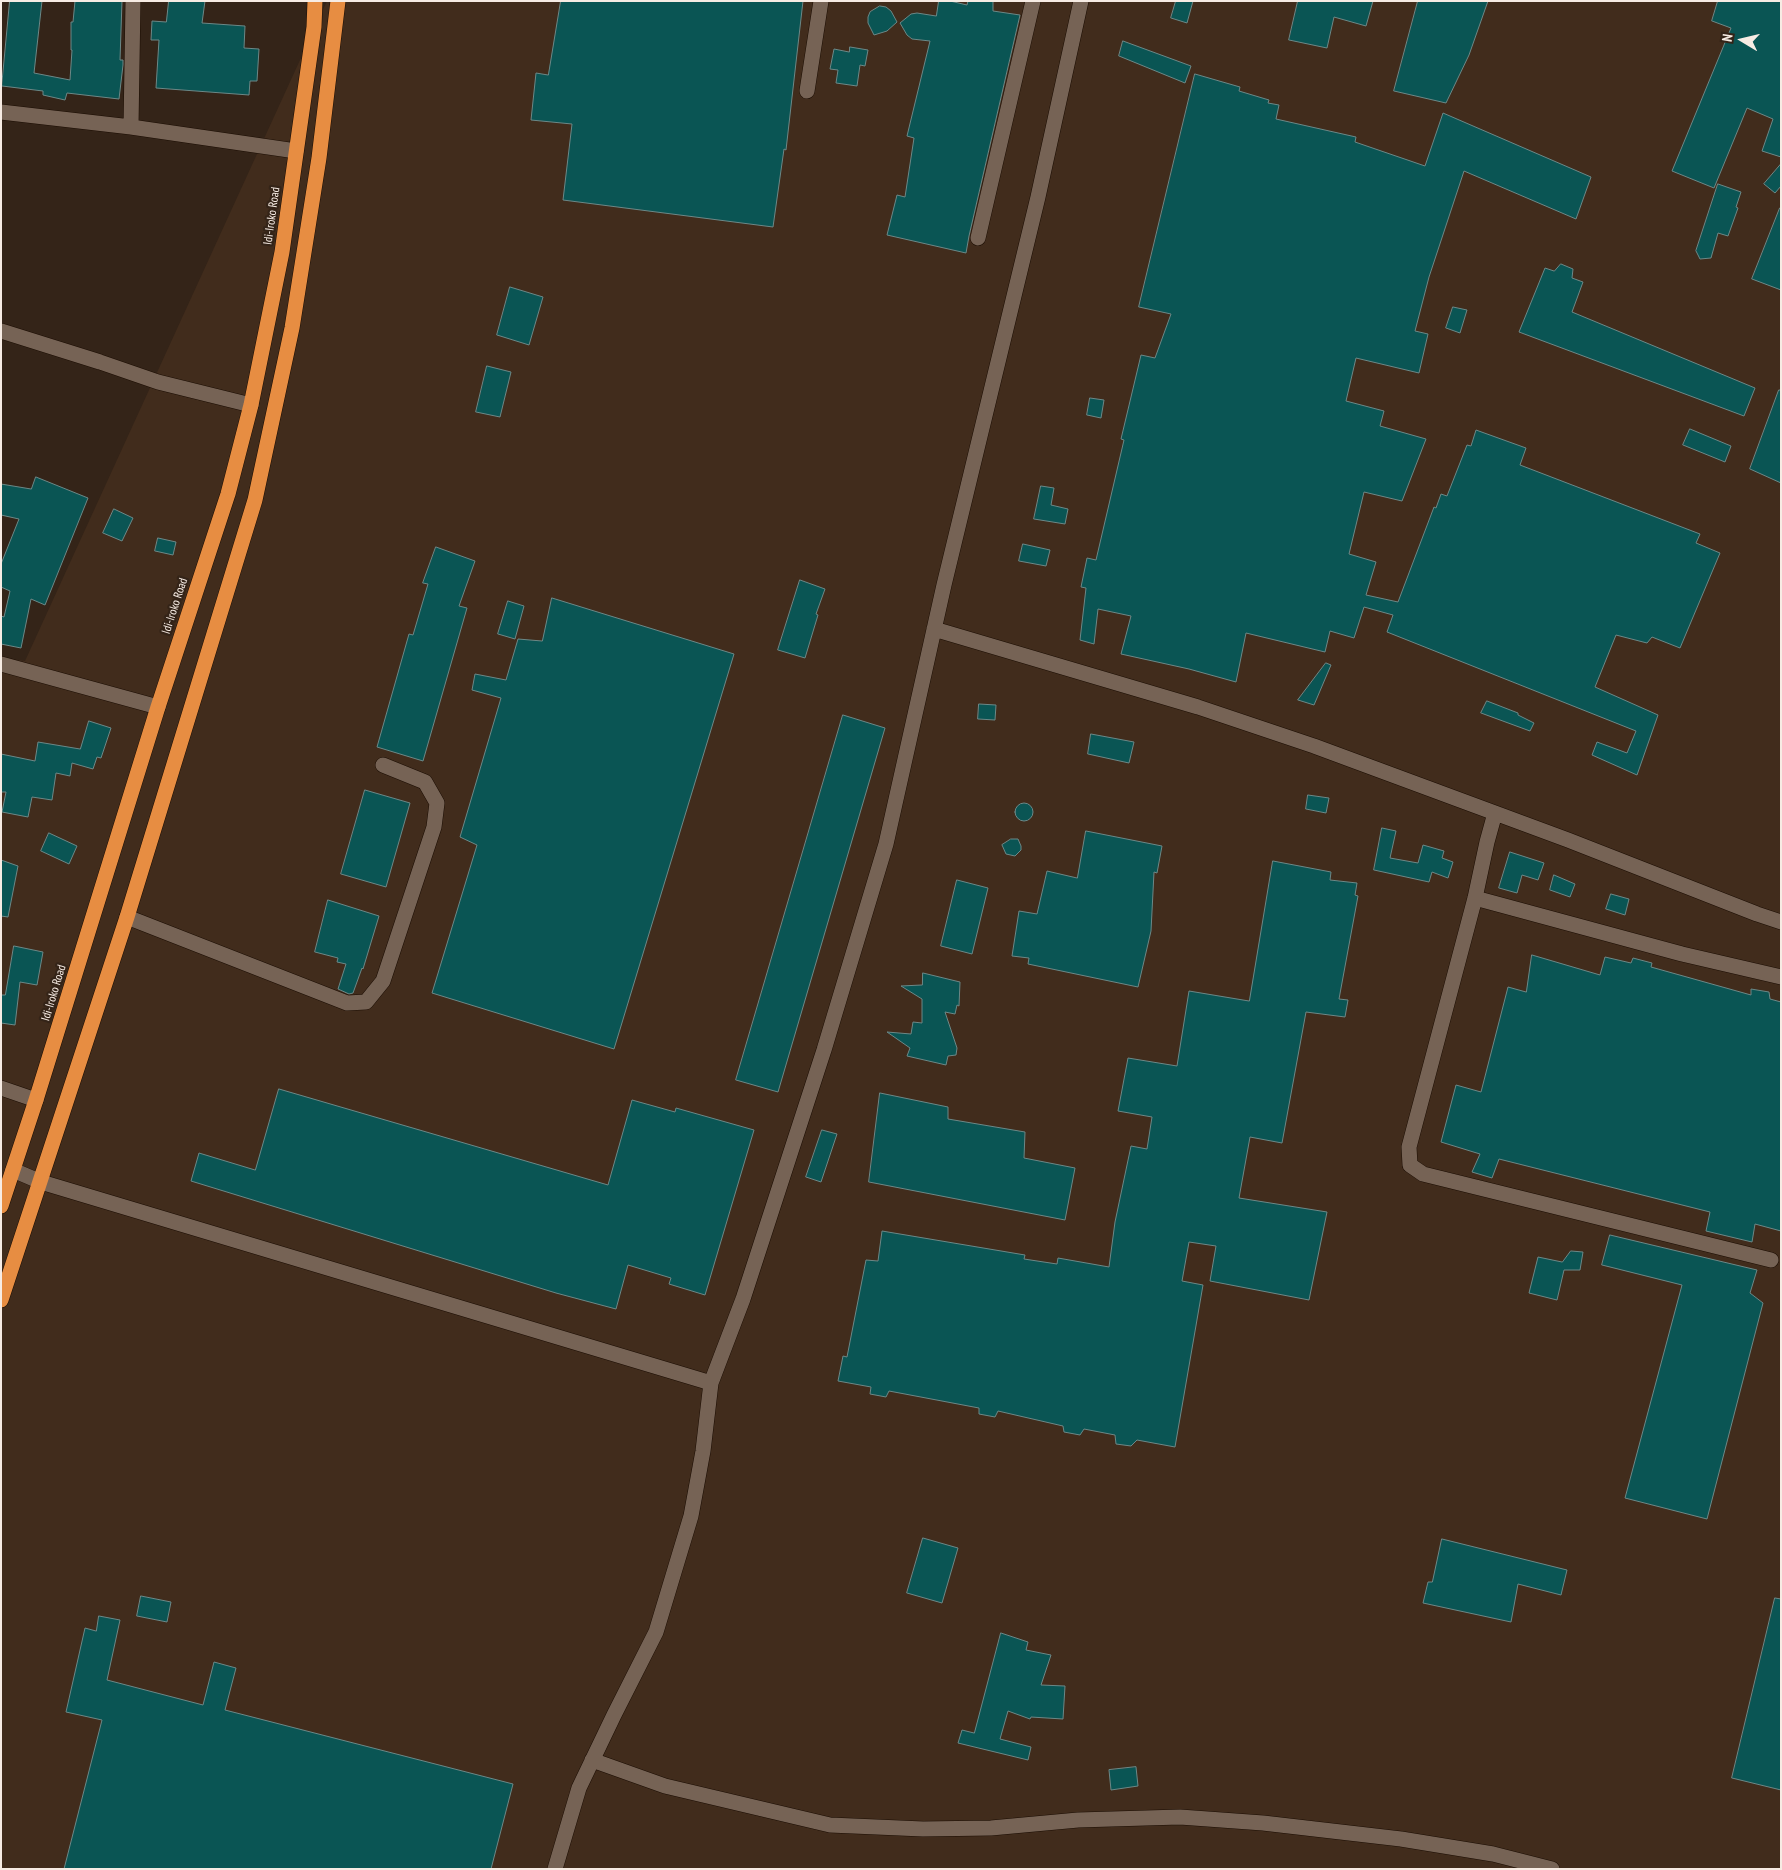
<!DOCTYPE html>
<style>
body{margin:0}
#map{position:relative;width:1782px;height:1870px;overflow:hidden;background:#342418;font-family:"PT Sans Narrow",sans-serif}
canvas{display:block}
.frame{position:absolute;inset:0;border:2px solid #f7ece4;pointer-events:none}
.north{position:absolute;left:1717px;top:15px;width:50px;height:50px;-webkit-text-stroke:4px #342418;paint-order:stroke;rotate:279deg;font-size:14px;font-weight:700;line-height:20px;text-align:center;color:#f7ece4}
.north::after{content:'';display:block;margin:auto;width:18px;height:22px;background:#f7ece4;clip-path:polygon(50% 0,100% 100%,50% 72%,0 100%)}
</style>
<div id="map">
<canvas width="1782" height="1870"></canvas>
<div class="frame"></div>
<div class="north">N</div>
</div>
<script>
const c = document.querySelector('canvas').getContext('2d');
c.lineJoin = 'round';
function paint(path, color) { c.fillStyle = color; c.fill(path, 'evenodd'); }
function strokePath(path, color, width, dash) { c.strokeStyle = color; c.lineWidth = width; c.lineCap = dash ? 'butt' : 'round'; c.setLineDash(dash || []); c.stroke(path); }
function label(font, color, halo, rows, align = 'center') {
  c.font = font + ' "PT Sans Narrow",sans-serif'; c.lineWidth = 4.5; c.setLineDash([]); c.textBaseline = 'middle'; c.strokeStyle = halo; c.fillStyle = color; for (const [text, x, y, turn = 0] of rows) {
    c.save(); c.translate(x, y); c.rotate((+turn || 0) * Math.PI / 180); c.textAlign = isNaN(turn) ? turn : align; if (halo) c.strokeText(text, 0, 0); c.fillText(text, 0, 0); c.restore();
  }
}
paint(new Path2D(`
 M 327,1 L 1781,1 L 1781,1869 L 1,1869 L 1,658 L 25,661 Z`), '#412c1c');
const building = new Path2D(`
 M 10,1 L 42,1 L 34,73 L 70,80 L 72,50 L 71,50 L 71,22 L 73,22 L 75,1 L 122,1 L 120,60 L 123,60 L 123,65 L 119,99 L 67,93 L 65,100 L 43,95 L 43,91 L 2,86 Z
 M 169,1 L 205,1 L 202,23 L 245,26 L 244,48 L 259,49 L 257,81 L 250,81 L 249,95 L 156,88 L 159,40 L 151,40 L 152,21 L 166,22 Z
 M 561,1 L 803,1 L 786,150 L 784,149 L 773,227 L 563,200 L 572,124 L 531,120 L 536,73 L 548,75 Z
 M 939,1 L 950,1 L 967,5 L 968,1 L 993,1 L 993,11 L 1020,15 L 969,236 L 966,253 L 887,235 L 897,195 L 905,197 L 914,138 L 907,136 L 930,41 L 912,39 L 907,35 L 900,23 L 911,14 L 917,13 L 936,16 Z
 M 1176,1 L 1193,1 L 1187,23 L 1171,18 Z
 M 1298,1 L 1373,1 L 1366,26 L 1334,17 L 1327,48 L 1289,40 Z
 M 1418,1 L 1488,1 L 1469,55 L 1446,103 L 1394,91 Z
 M 1718,1 L 1781,1 L 1781,157 L 1762,151 L 1773,119 L 1747,108 L 1714,188 L 1672,171 L 1731,28 L 1712,21 Z
 M 880,6 L 886,7 L 891,11 L 897,22 L 887,31 L 874,35 L 868,23 L 868,17 L 870,12 Z
 M 1123,41 L 1191,66 L 1185,83 L 1119,56 Z
 M 850,47 L 868,50 L 865,66 L 860,65 L 857,86 L 836,83 L 838,70 L 830,69 L 834,49 L 849,52 Z
 M 1195,74 L 1240,87 L 1239,91 L 1269,100 L 1268,103 L 1279,105 L 1276,119 L 1356,137 L 1355,142 L 1425,166 L 1443,113 L 1591,177 L 1576,219 L 1464,171 L 1429,277 L 1415,331 L 1428,334 L 1419,373 L 1356,358 L 1346,401 L 1384,411 L 1380,426 L 1426,439 L 1402,501 L 1364,492 L 1349,554 L 1376,562 L 1366,595 L 1398,602 L 1434,507 L 1436,508 L 1441,494 L 1447,496 L 1467,445 L 1471,446 L 1476,430 L 1526,448 L 1520,465 L 1700,534 L 1696,543 L 1720,553 L 1680,648 L 1652,637 L 1647,643 L 1616,635 L 1595,687 L 1658,715 L 1637,775 L 1592,755 L 1597,742 L 1627,753 L 1636,731 L 1387,632 L 1393,615 L 1364,607 L 1354,638 L 1330,631 L 1325,652 L 1246,633 L 1236,682 L 1189,669 L 1121,654 L 1131,616 L 1098,609 L 1094,644 L 1080,640 L 1086,588 L 1081,587 L 1087,558 L 1096,560 L 1124,440 L 1121,439 L 1141,355 L 1155,358 L 1171,314 L 1139,307 Z
 M 1781,164 L 1781,186 L 1775,193 L 1764,184 Z
 M 1718,184 L 1741,192 L 1736,207 L 1738,208 L 1728,236 L 1718,233 L 1711,258 L 1700,259 L 1696,251 Z
 M 1780,208 L 1781,208 L 1781,290 L 1752,279 Z
 M 1561,264 L 1573,269 L 1572,278 L 1583,282 L 1572,312 L 1755,388 L 1744,416 L 1519,332 L 1545,268 L 1554,271 Z
 M 510,287 L 543,297 L 529,345 L 497,335 Z
 M 1453,307 L 1467,310 L 1460,333 L 1446,328 Z
 M 487,366 L 511,372 L 500,417 L 476,412 Z
 M 1779,390 L 1781,390 L 1781,483 L 1750,469 Z
 M 1090,398 L 1104,400 L 1101,418 L 1087,415 Z
 M 1690,429 L 1731,446 L 1725,462 L 1683,445 Z
 M 36,477 L 88,498 L 45,605 L 31,599 L 21,648 L 1,644 L 1,616 L 4,617 L 10,591 L 1,587 L 1,564 L 19,519 L 1,515 L 1,484 L 31,489 Z
 M 1041,486 L 1054,488 L 1051,505 L 1068,509 L 1065,524 L 1034,519 Z
 M 114,509 L 133,518 L 122,541 L 103,533 Z
 M 158,538 L 176,542 L 173,555 L 155,551 Z
 M 1023,544 L 1050,550 L 1046,566 L 1019,561 Z
 M 436,547 L 475,561 L 459,606 L 467,608 L 423,761 L 377,747 L 409,634 L 413,635 L 428,584 L 423,583 Z
 M 800,580 L 825,589 L 816,614 L 818,615 L 805,658 L 778,650 Z
 M 552,598 L 734,654 L 614,1049 L 432,993 L 477,845 L 460,837 L 501,698 L 472,690 L 475,674 L 506,680 L 518,639 L 542,641 Z
 M 508,601 L 524,606 L 515,639 L 498,634 Z
 M 1326,663 L 1331,665 L 1314,705 L 1298,700 Z
 M 1487,701 L 1518,713 L 1518,715 L 1534,723 L 1530,731 L 1481,713 Z
 M 979,704 L 996,705 L 995,720 L 978,719 Z
 M 843,715 L 885,728 L 778,1092 L 736,1080 Z
 M 89,721 L 111,728 L 101,758 L 97,757 L 93,769 L 72,763 L 70,776 L 56,773 L 52,800 L 32,797 L 28,817 L 2,812 L 6,792 L 1,792 L 1,754 L 35,761 L 38,742 L 80,749 Z
 M 1091,734 L 1134,742 L 1129,763 L 1088,754 Z
 M 365,790 L 410,803 L 386,887 L 341,874 Z
 M 1308,795 L 1329,798 L 1326,813 L 1306,809 Z
 M1015 812a9 9 0 1 1 18 0a9 9 0 1 1-18 0Z
 M 1382,828 L 1396,831 L 1390,858 L 1418,863 L 1423,845 L 1444,851 L 1442,858 L 1453,862 L 1448,878 L 1432,872 L 1429,882 L 1374,870 Z
 M 1086,831 L 1162,846 L 1157,873 L 1154,872 L 1151,931 L 1138,987 L 1028,964 L 1029,958 L 1012,956 L 1019,911 L 1037,914 L 1047,871 L 1077,878 Z
 M 49,833 L 77,846 L 69,864 L 41,851 Z
 M 1011,839 L 1018,839 L 1021,846 L 1021,850 L 1015,856 L 1006,854 L 1002,845 Z
 M 1510,852 L 1544,863 L 1538,880 L 1522,875 L 1517,893 L 1499,888 Z
 M 1,860 L 18,866 L 8,917 L 1,916 Z
 M 1273,861 L 1331,872 L 1330,880 L 1357,883 L 1355,895 L 1358,896 L 1339,999 L 1348,1000 L 1345,1017 L 1306,1012 L 1282,1143 L 1250,1137 L 1239,1198 L 1327,1212 L 1309,1300 L 1210,1281 L 1216,1246 L 1189,1242 L 1182,1281 L 1203,1285 L 1175,1447 L 1137,1440 L 1131,1446 L 1116,1444 L 1115,1435 L 1084,1429 L 1080,1435 L 1064,1432 L 1063,1426 L 998,1411 L 995,1417 L 979,1414 L 979,1408 L 889,1391 L 886,1397 L 870,1394 L 871,1387 L 838,1381 L 843,1356 L 847,1357 L 866,1260 L 878,1261 L 882,1231 L 1025,1255 L 1024,1259 L 1057,1264 L 1058,1258 L 1109,1267 L 1115,1222 L 1131,1146 L 1147,1149 L 1152,1117 L 1118,1111 L 1128,1058 L 1177,1066 L 1189,991 L 1249,1001 Z
 M 1554,875 L 1575,884 L 1570,897 L 1550,890 Z
 M 957,880 L 988,888 L 972,954 L 941,946 Z
 M 1611,894 L 1629,899 L 1625,915 L 1606,909 Z
 M 328,900 L 379,916 L 363,969 L 362,968 L 353,993 L 349,994 L 338,989 L 346,964 L 337,962 L 338,958 L 315,952 Z
 M 14,946 L 43,952 L 37,985 L 20,982 L 15,1025 L 1,1023 L 1,995 L 5,995 Z
 M 1532,955 L 1600,975 L 1605,957 L 1631,963 L 1633,958 L 1652,963 L 1651,967 L 1751,995 L 1751,989 L 1769,992 L 1770,999 L 1781,1002 L 1781,1231 L 1755,1224 L 1752,1242 L 1706,1231 L 1710,1212 L 1499,1159 L 1492,1178 L 1472,1172 L 1480,1154 L 1441,1142 L 1456,1085 L 1481,1092 L 1508,987 L 1526,992 Z
 M 923,973 L 960,982 L 959,1006 L 957,1005 L 955,1014 L 945,1012 L 957,1048 L 956,1055 L 948,1056 L 946,1065 L 907,1056 L 910,1048 L 887,1032 L 911,1034 L 913,1022 L 922,1023 L 922,999 L 901,986 L 922,985 Z
 M 279,1089 L 608,1185 L 632,1100 L 675,1112 L 676,1108 L 754,1130 L 705,1295 L 669,1284 L 671,1278 L 628,1265 L 616,1309 L 556,1293 L 191,1181 L 199,1153 L 255,1170 Z
 M 880,1093 L 948,1107 L 948,1119 L 1025,1132 L 1024,1158 L 1075,1168 L 1065,1220 L 869,1182 Z
 M 822,1130 L 837,1134 L 821,1182 L 806,1177 Z
 M 1610,1235 L 1757,1270 L 1750,1293 L 1763,1303 L 1707,1519 L 1625,1498 L 1682,1285 L 1602,1265 Z
 M 1571,1251 L 1583,1252 L 1580,1270 L 1564,1270 L 1557,1300 L 1529,1293 L 1538,1257 L 1562,1262 Z
 M 923,1538 L 958,1548 L 942,1603 L 907,1593 Z
 M 1442,1539 L 1567,1570 L 1561,1595 L 1518,1584 L 1511,1622 L 1423,1603 L 1428,1582 L 1432,1582 Z
 M 141,1596 L 171,1602 L 167,1622 L 137,1616 Z
 M 1775,1598 L 1781,1599 L 1781,1790 L 1732,1778 Z
 M 99,1616 L 120,1620 L 107,1680 L 203,1705 L 214,1662 L 236,1668 L 225,1710 L 513,1784 L 491,1869 L 64,1869 L 102,1720 L 66,1712 L 85,1628 L 96,1631 Z
 M 1001,1633 L 1028,1642 L 1026,1650 L 1051,1655 L 1041,1685 L 1065,1686 L 1063,1719 L 1031,1717 L 1030,1719 L 1008,1711 L 1000,1739 L 1031,1747 L 1028,1760 L 958,1743 L 962,1730 L 974,1733 Z
 M 1136,1767 L 1138,1786 L 1111,1790 L 1109,1770 Z`);
paint(building, '#0a5554');
strokePath(building, '#6c8887', 1);
const minor = new Path2D(`
 M 807,91 L 821,1
 M 1,112 L 131,127 L 296,151
 M 131,127 L 133,1
 M 978,238 L 1033,1
 M 1,331 L 100,362 L 158,382 L 251,405
 M 934,629 L 1198,707 L 1314,746 L 1568,840 L 1757,914 L 1781,922
 M 1,664 L 158,707
 M 1495,813 L 1487,842 L 1475,898 L 1409,1147 L 1410,1165 L 1423,1174 L 1771,1260
 M 1475,898 L 1682,954 L 1781,977
 M 127,917 L 347,1003 L 366,1002 L 383,981 L 434,827 L 437,803 L 425,782 L 383,765
 M 1,1088 L 36,1100
 M 13,1170 L 41,1182 L 711,1383
 M 592,1760 L 665,1786 L 830,1825 L 923,1829 L 991,1828 L 1078,1820 L 1180,1817 L 1263,1823 L 1401,1839 L 1493,1854 L 1552,1869
 M 555,1869 L 579,1788 L 614,1715 L 656,1632 L 691,1516 L 703,1451 L 711,1383 L 743,1299 L 824,1050 L 886,844 L 944,585 L 1038,197 L 1081,1`);
const highway = new Path2D(`
 M 1,1206 L 36,1100 L 158,707 L 228,494 L 251,405 L 282,252 L 314,27 L 315,1
 M 1,1300 L 127,917 L 255,500 L 292,328 L 319,158 L 338,1`);
strokePath(minor, '#1b0d03', 16);
strokePath(highway, '#1b0d03', 16);
strokePath(minor, '#766355', 15);
strokePath(highway, '#e78d42', 15);
label('12px', '#f7ece4', '#342418', [
 ["Idi-Iroko Road",272,216,-82],
 ["Idi-Iroko Road",175,606,-72],
 ["Idi-Iroko Road",54,993,-73]
]);
</script>
